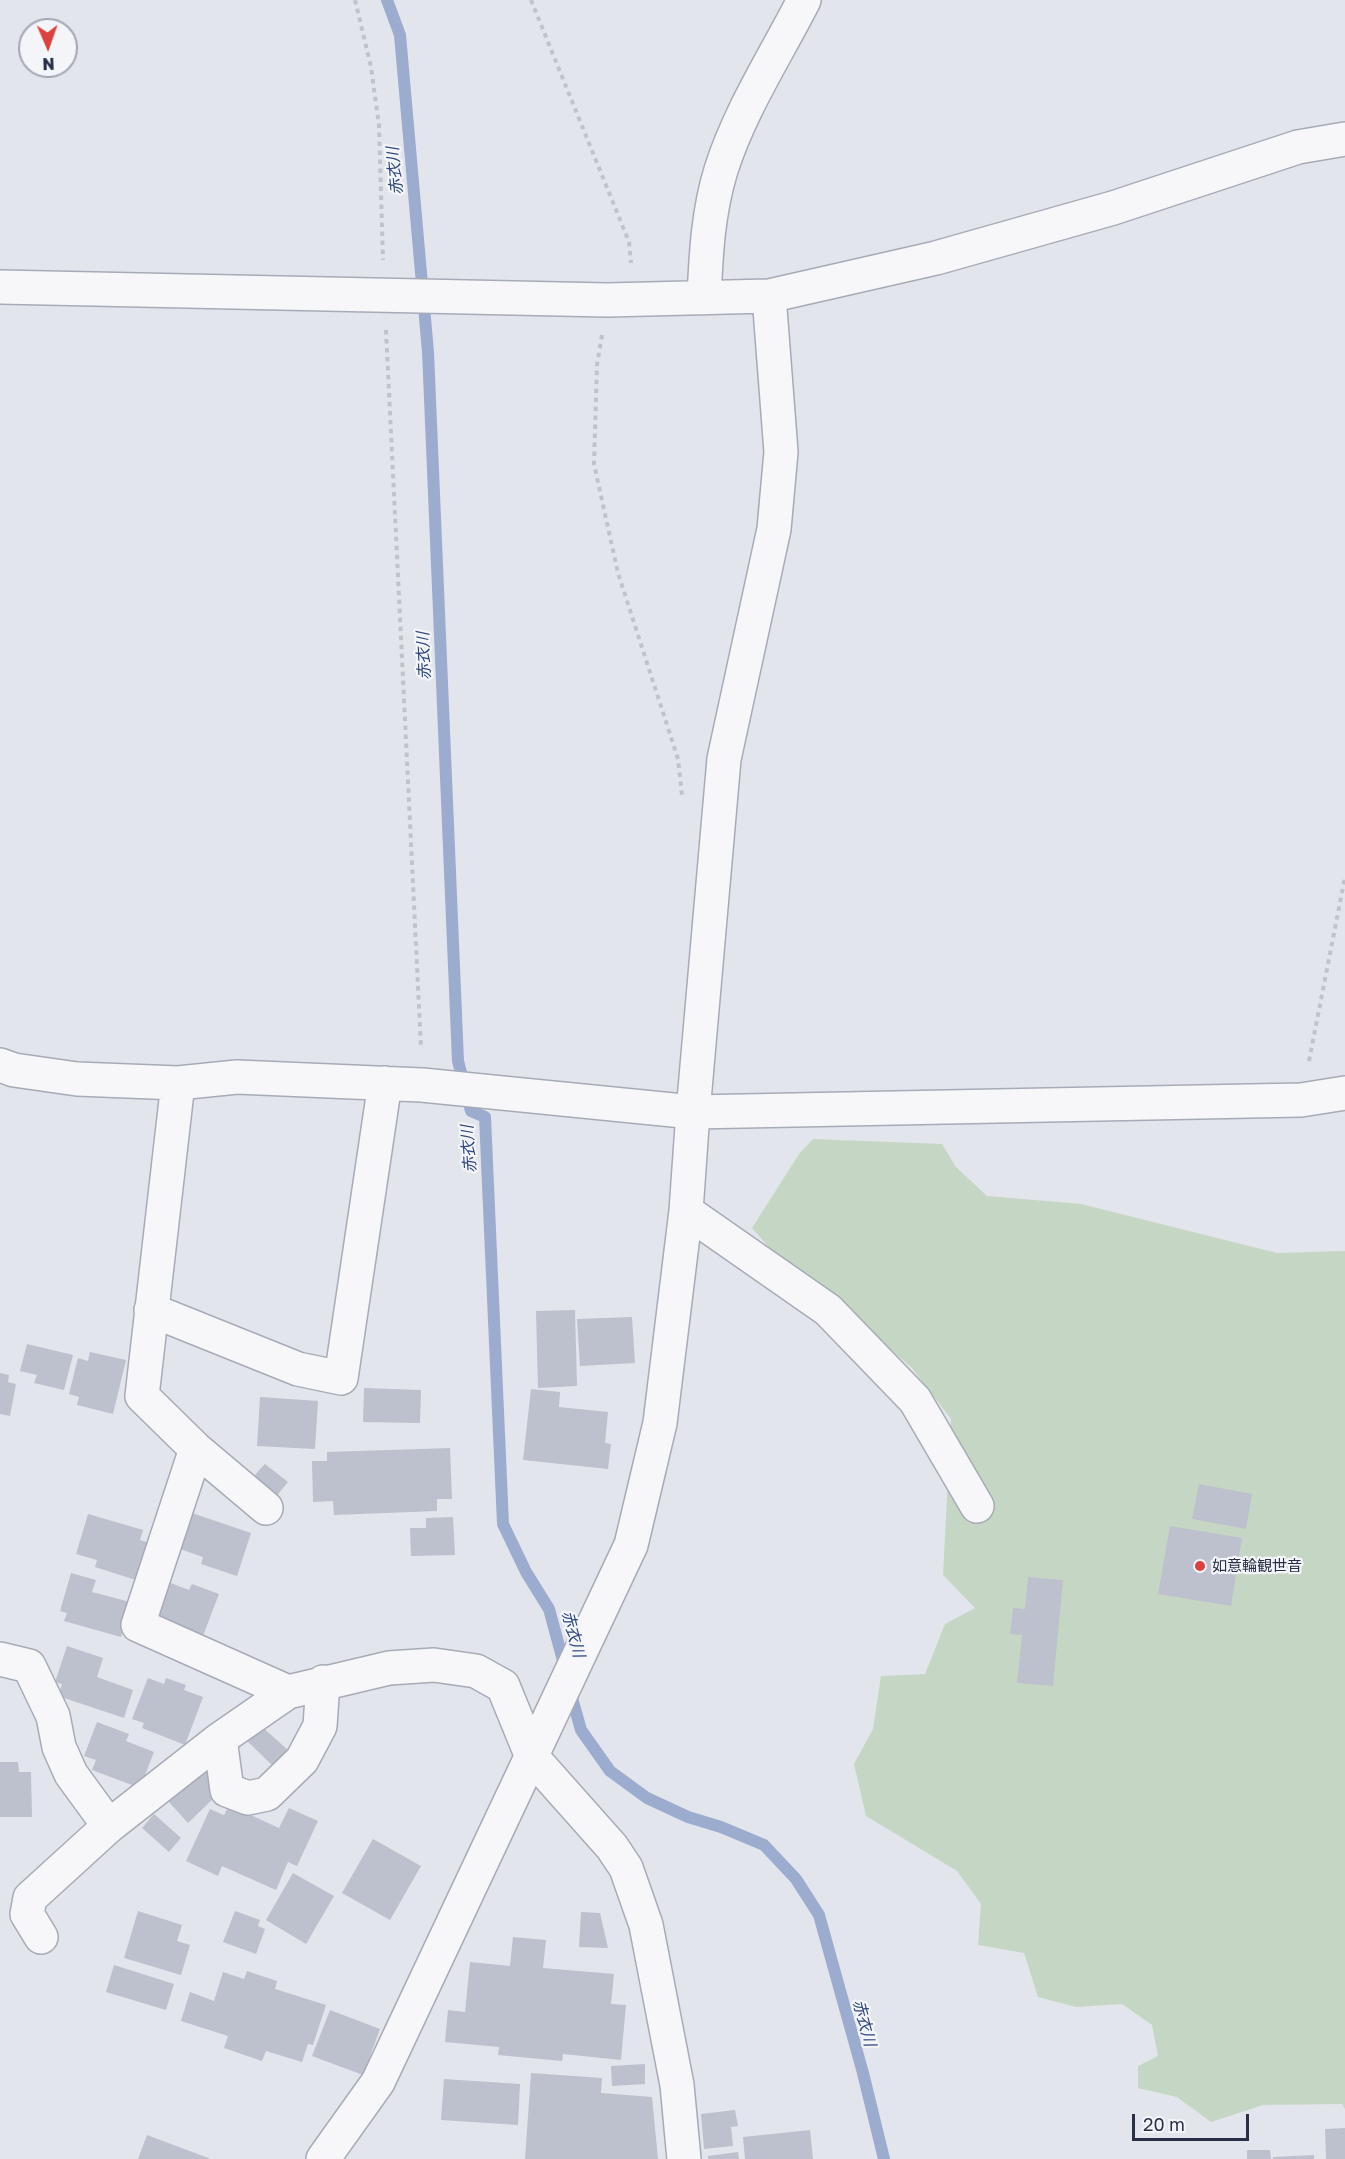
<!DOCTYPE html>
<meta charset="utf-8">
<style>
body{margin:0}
#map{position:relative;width:1345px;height:2159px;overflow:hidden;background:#e3e5ec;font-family:"Golos Text",sans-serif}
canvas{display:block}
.north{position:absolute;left:18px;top:18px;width:60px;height:60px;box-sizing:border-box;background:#f3f5f9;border:2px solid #a2a6b2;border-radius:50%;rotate:178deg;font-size:16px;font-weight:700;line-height:24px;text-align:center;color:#292f47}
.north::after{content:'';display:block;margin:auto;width:21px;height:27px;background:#db413f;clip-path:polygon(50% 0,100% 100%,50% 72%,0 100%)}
.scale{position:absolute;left:1132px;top:2114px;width:117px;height:27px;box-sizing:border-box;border:3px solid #292f47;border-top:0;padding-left:8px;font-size:18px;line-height:21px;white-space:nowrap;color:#292f47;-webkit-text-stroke:4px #f3f5f9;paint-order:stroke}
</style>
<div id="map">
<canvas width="1345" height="2159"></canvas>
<div class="north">N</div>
<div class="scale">20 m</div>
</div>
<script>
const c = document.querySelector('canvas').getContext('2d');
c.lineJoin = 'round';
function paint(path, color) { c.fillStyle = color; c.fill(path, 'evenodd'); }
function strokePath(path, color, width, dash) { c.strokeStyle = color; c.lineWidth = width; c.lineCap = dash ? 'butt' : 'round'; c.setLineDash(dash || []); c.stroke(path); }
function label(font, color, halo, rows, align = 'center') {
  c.font = font + ' "Golos Text","Noto Sans JP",sans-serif'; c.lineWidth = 4.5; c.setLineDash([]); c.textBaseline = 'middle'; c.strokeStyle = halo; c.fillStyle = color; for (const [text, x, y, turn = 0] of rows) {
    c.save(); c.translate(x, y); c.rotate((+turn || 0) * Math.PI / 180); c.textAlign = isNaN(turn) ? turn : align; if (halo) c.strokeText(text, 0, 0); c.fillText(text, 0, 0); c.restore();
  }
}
paint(new Path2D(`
 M 813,1139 L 942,1144 L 956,1167 L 987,1196 L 1081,1204 L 1277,1253 L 1345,1251 L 1345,2109 L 1342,2104 L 1263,2105 L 1211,2122 L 1177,2097 L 1138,2088 L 1138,2066 L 1158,2056 L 1152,2025 L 1122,2004 L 1076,2007 L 1038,1997 L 1024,1953 L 978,1945 L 981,1904 L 957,1871 L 866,1816 L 854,1764 L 873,1729 L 881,1676 L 925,1674 L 945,1624 L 975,1608 L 943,1575 L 951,1419 L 911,1367 L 824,1292 L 780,1260 L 752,1228 L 799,1154 Z`), '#c5d7c4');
strokePath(new Path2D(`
 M 387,0 L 400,35 L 428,352 L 458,1061 L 471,1111 L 485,1117 L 503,1524 L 526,1572 L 549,1609 L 565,1668
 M 570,1691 L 581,1730 L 610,1771 L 647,1798 L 688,1817 L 721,1827 L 764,1845 L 796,1879 L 819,1915 L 863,2073 L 884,2159`), '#9caccf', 12);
paint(new Path2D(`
 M 575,1310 L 577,1386 L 538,1388 L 536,1311 Z
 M 632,1317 L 635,1363 L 580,1366 L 577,1319 Z
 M 27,1344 L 73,1355 L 64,1390 L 34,1383 L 37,1375 L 20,1371 Z
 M 90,1352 L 126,1360 L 113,1414 L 77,1405 L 79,1397 L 69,1394 L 78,1358 L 88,1361 Z
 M 0,1373 L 9,1375 L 8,1382 L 16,1384 L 10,1416 L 0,1414 Z
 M 364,1388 L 421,1390 L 420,1423 L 363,1422 Z
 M 531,1389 L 560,1392 L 559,1407 L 608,1412 L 605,1443 L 611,1444 L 608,1469 L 523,1460 Z
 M 260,1397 L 318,1401 L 315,1449 L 257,1446 Z
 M 450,1448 L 452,1499 L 437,1499 L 437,1511 L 334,1515 L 333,1501 L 313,1502 L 312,1461 L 327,1461 L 327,1452 Z
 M 265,1464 L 288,1482 L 275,1498 L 252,1478 Z
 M 1199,1484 L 1252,1494 L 1246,1529 L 1192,1519 Z
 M 192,1513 L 251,1533 L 237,1576 L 201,1564 L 203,1557 L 180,1549 Z
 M 88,1514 L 143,1530 L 140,1540 L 150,1543 L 139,1581 L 95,1567 L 97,1560 L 76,1554 Z
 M 453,1517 L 455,1555 L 411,1556 L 410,1528 L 426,1528 L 426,1518 Z
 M 1170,1526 L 1242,1538 L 1231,1606 L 1158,1594 Z
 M 71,1573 L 96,1580 L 92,1592 L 130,1602 L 121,1637 L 64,1621 L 67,1613 L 60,1611 Z
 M 1028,1577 L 1063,1580 L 1053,1686 L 1017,1683 L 1022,1635 L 1010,1634 L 1013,1608 L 1025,1609 Z
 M 168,1582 L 189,1590 L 192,1584 L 219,1594 L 201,1641 L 164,1626 L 166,1619 L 156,1615 Z
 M 67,1646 L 103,1658 L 97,1677 L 133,1690 L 124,1718 L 58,1696 L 62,1684 L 55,1682 Z
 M 148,1678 L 164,1684 L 166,1678 L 186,1685 L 184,1690 L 203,1697 L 185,1745 L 142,1728 L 144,1723 L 132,1719 Z
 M 97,1722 L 129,1734 L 126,1741 L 154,1752 L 140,1788 L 92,1770 L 96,1760 L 84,1756 Z
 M 261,1726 L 288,1750 L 273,1766 L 247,1741 Z
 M 0,1762 L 18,1762 L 19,1772 L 31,1772 L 32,1817 L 0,1817 Z
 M 203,1768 L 217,1782 L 219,1793 L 188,1823 L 168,1801 Z
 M 229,1805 L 279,1828 L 289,1808 L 318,1821 L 297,1866 L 288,1862 L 276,1890 L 222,1866 L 218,1876 L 186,1861 L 210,1809 L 224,1815 Z
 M 154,1814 L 181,1838 L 169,1852 L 142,1828 Z
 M 373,1839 L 421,1866 L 390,1920 L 342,1893 Z
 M 293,1873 L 334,1896 L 306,1944 L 266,1920 Z
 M 138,1911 L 182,1925 L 177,1941 L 190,1945 L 181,1975 L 124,1958 Z
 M 235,1911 L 260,1920 L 258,1926 L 265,1929 L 256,1954 L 223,1942 Z
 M 581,1912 L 600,1913 L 608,1948 L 579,1947 Z
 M 513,1937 L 546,1940 L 543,1968 L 614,1974 L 611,2004 L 626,2005 L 621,2060 L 563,2054 L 562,2061 L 498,2055 L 499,2047 L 445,2042 L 448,2010 L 465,2012 L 470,1962 L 510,1966 Z
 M 114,1965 L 174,1984 L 166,2010 L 106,1992 Z
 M 247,1971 L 277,1981 L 275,1989 L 326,2005 L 313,2045 L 308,2044 L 302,2062 L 266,2051 L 262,2061 L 224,2048 L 228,2036 L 181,2021 L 190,1992 L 214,2001 L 223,1972 L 244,1979 Z
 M 330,2010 L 380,2029 L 363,2075 L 312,2056 Z
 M 645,2064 L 645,2084 L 612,2086 L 611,2066 Z
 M 531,2073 L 602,2078 L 601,2093 L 652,2097 L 658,2159 L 525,2159 Z
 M 444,2079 L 520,2084 L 518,2125 L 441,2120 Z
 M 735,2110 L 738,2126 L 731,2127 L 733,2146 L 704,2149 L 701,2114 Z
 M 1345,2128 L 1345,2159 L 1326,2159 L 1325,2129 Z
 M 810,2130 L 813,2159 L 745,2159 L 743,2137 Z
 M 147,2135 L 211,2159 L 138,2159 Z
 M 1247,2150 L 1270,2150 L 1271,2159 L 1247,2159 Z
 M 738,2152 L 739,2159 L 708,2159 L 708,2156 Z
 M 1314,2155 L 1314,2159 L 1273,2159 L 1273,2157 Z`), '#bdc0cd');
const minor = new Path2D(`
 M 0,287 L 607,300 L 769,296 L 936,258 L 1113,208 L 1298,147 L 1345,139
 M 704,298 C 706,254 708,212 721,170 C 740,110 776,55 804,0
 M 0,1065 L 14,1070 L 77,1079 L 178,1083 L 237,1077 L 422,1085 L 693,1112 L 1301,1100 L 1345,1093
 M 178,1083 L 142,1396 L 196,1449 L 138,1625 L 288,1692
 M 686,1211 L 828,1310 L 915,1400 L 977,1506
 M 151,1310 L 298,1369 L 341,1378 L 385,1083
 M 196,1449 L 266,1508
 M 0,1659 L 29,1666 L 53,1716 L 59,1747 L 71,1774 L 109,1826
 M 220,1739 L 227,1790 L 248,1798 L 267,1794 L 302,1760 L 320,1726 L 323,1682
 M 41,1937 L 27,1914 L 30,1898 L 109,1826 L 220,1739 L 288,1692 L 389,1668 L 434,1665 L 476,1671 L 503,1686 L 532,1757 L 612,1847 L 626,1868 L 646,1925 L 677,2085 L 684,2159
 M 323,2159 L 378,2082 L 631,1545 L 660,1423 L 686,1211 L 693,1112 L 724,759 L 774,529 L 781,452 L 769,296`);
strokePath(minor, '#a7abb7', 36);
strokePath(new Path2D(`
 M 355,0 L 371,67 L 379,125 L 383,260
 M 531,0 L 629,242 L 631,263
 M 386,330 L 421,1048
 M 602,335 L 597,365 L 594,464 L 618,573 L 678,759 L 682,795
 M 1309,1061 L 1345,877`), '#c1c3cb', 4, [4.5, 4.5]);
strokePath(minor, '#f7f7fa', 33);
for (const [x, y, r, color] of [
 [1200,1566,6,"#db413f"]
]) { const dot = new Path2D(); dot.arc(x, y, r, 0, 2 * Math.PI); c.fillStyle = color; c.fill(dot); strokePath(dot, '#f3f5f9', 2); }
label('15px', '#292f47', '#f3f5f9', [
 ["如意輪観世音",1212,1566]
], 'left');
label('italic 16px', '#2f467f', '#f3f5f9', [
 ["赤衣川",395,171,-95],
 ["赤衣川",424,656,-92],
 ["赤衣川",469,1149,-94],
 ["赤衣川",573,1634,75],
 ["赤衣川",864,2023,75]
]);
</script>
